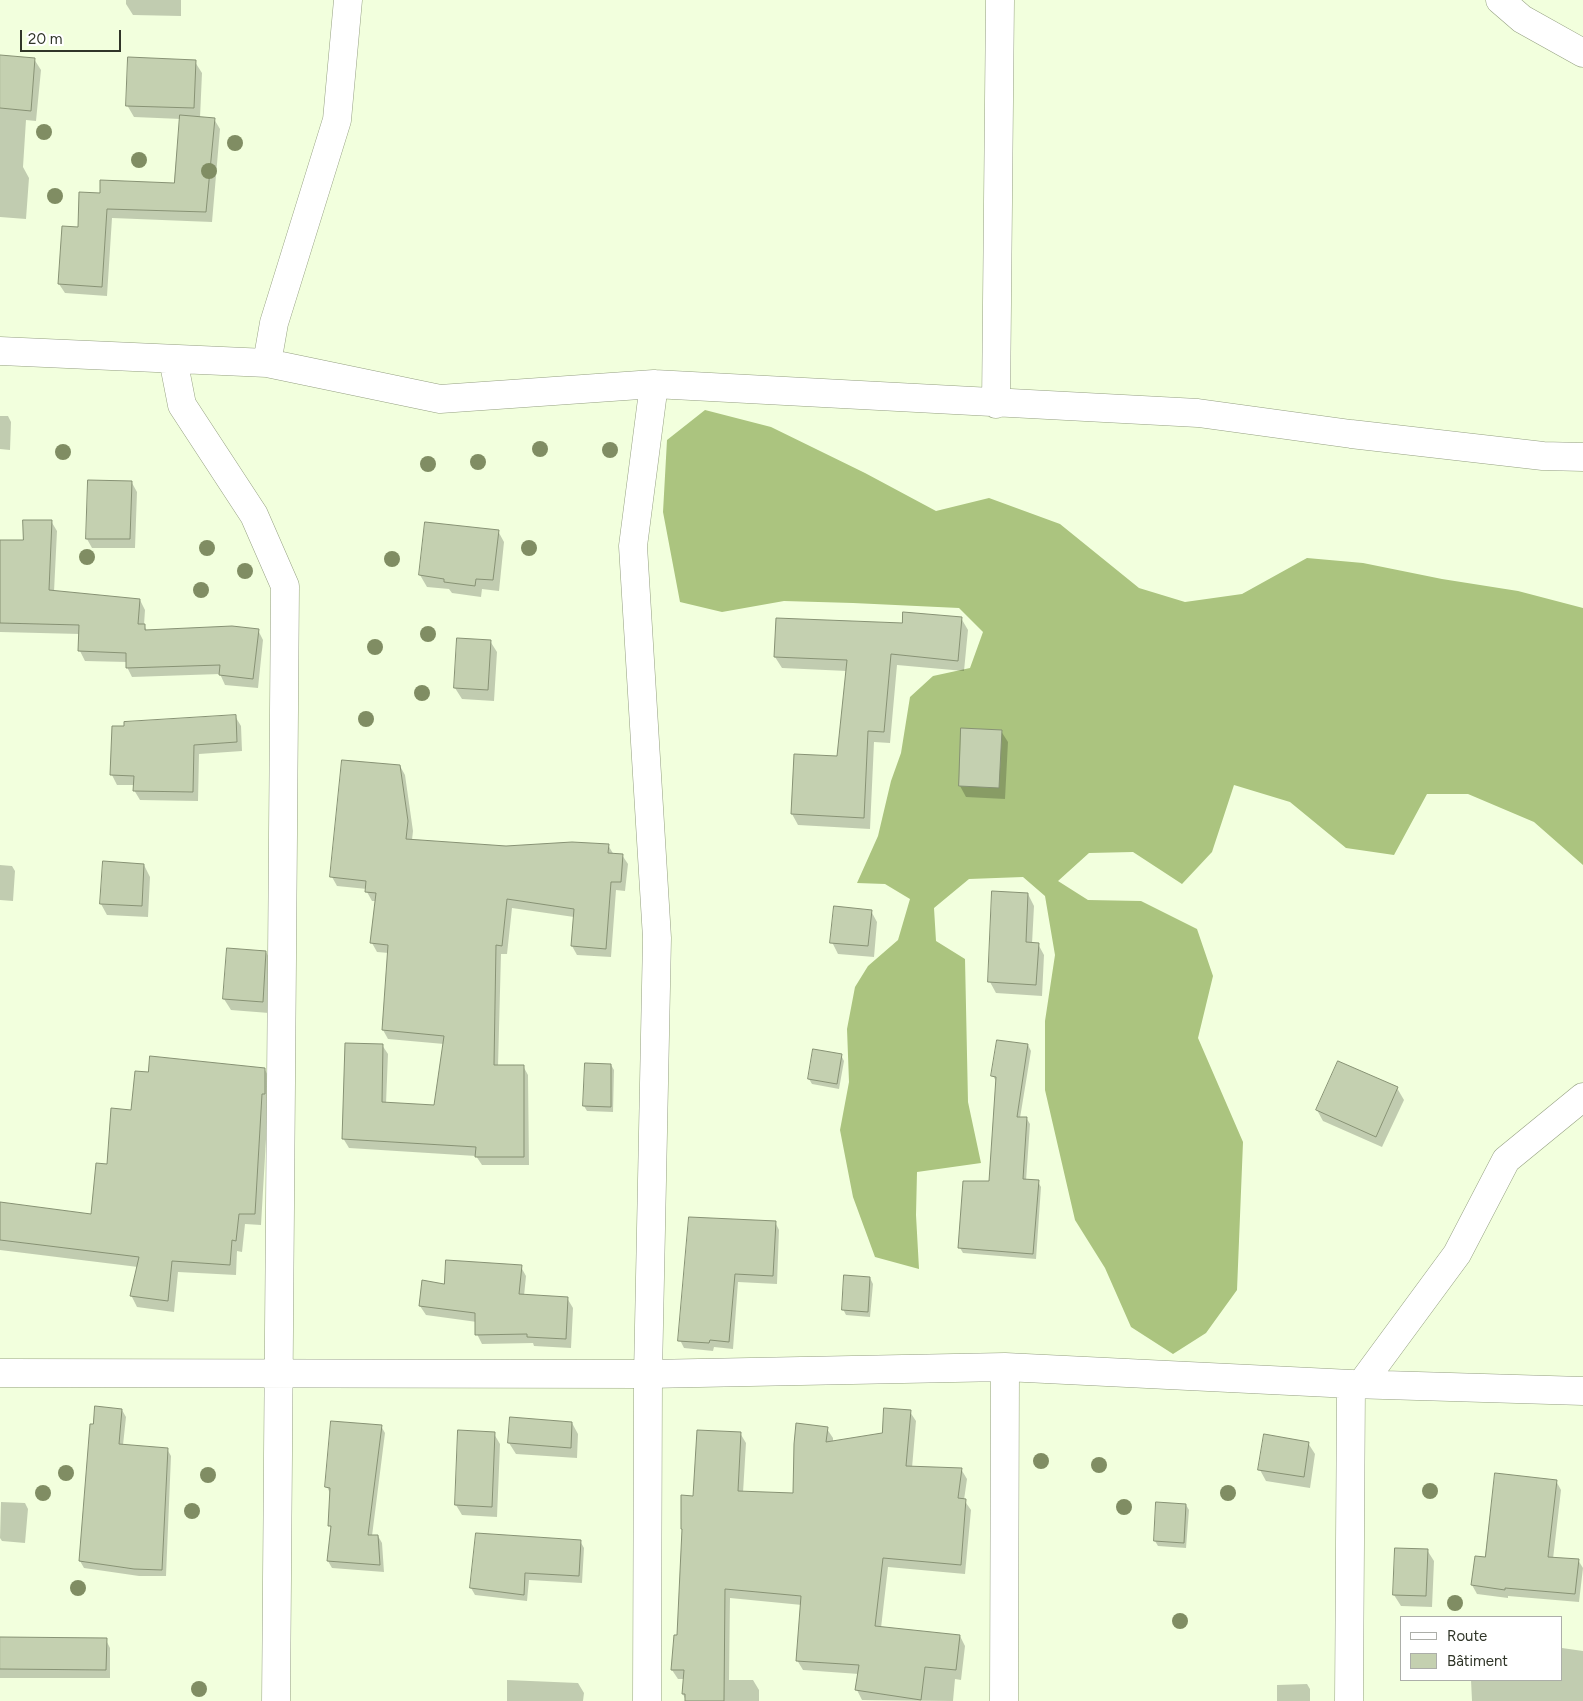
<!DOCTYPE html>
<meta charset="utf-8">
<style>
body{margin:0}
#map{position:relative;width:1583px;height:1701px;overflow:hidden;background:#f2ffdd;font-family:Figtree,sans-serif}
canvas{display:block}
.legend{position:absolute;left:1400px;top:1616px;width:162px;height:65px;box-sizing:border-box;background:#fff;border:1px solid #acaea9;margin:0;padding:6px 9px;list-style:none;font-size:15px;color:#303528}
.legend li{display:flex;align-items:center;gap:10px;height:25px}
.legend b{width:25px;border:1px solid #acaea9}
.scale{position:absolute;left:20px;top:30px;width:101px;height:22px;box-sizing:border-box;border:2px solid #303528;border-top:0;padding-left:6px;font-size:15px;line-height:18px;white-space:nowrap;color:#303528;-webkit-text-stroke:4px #fff;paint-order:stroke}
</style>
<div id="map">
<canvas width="1583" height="1701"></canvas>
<ul class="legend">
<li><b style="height:6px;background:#fff"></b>Route</li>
<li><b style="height:14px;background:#c4d0b0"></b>Bâtiment</li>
</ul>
<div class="scale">20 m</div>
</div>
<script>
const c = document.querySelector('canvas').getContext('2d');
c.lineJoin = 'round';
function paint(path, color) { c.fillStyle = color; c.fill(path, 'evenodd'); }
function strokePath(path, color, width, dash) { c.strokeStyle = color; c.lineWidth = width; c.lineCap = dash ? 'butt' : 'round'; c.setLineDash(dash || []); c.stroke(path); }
paint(new Path2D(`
 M 705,410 L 771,427 L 865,473 L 936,511 L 989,498 L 1060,524 L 1139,588 L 1185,602 L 1242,594 L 1307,558 L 1363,563 L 1442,579 L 1518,591 L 1583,608 L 1583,865 L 1534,822 L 1468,794 L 1427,794 L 1394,855 L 1346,848 L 1290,802 L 1234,785 L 1212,852 L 1182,884 L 1133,852 L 1089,853 L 1058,881 L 1088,900 L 1141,901 L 1197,929 L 1213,976 L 1198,1038 L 1243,1142 L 1237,1290 L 1206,1333 L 1173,1354 L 1131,1327 L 1105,1268 L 1075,1220 L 1045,1090 L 1045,1021 L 1055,955 L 1045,896 L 1023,877 L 969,879 L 934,908 L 936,941 L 965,959 L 968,1102 L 981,1163 L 917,1172 L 916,1215 L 919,1269 L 875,1257 L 853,1197 L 840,1130 L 849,1082 L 847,1029 L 855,987 L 868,966 L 898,940 L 910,899 L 885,884 L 857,883 L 878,836 L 891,781 L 901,753 L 910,697 L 933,676 L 970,668 L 983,632 L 959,608 L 853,603 L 784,601 L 722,612 L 680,602 L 663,512 L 667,440 Z`), '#abc47f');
paint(new Path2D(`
 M 126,0 L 181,0 L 181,16 L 133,15 L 126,4 Z
 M 0,56 L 34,59 L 41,70 L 36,121 L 26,120 L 23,167 L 29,178 L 26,219 L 0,217 Z
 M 195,62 L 202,73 L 200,118 L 214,119 L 220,129 L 212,222 L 112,218 L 107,296 L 65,293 L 59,284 L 80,228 L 101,194 L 176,184 L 181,119 L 134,117 L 127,105 Z
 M 0,416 L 8,416 L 11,422 L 10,450 L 0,449 Z
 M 132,483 L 137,492 L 135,548 L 92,548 L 87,539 Z
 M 51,521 L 57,531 L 54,592 L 140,600 L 145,610 L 144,625 L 147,631 L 258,630 L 263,640 L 258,688 L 225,685 L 220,674 L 132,677 L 127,667 L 127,662 L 85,661 L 80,651 L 80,634 L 0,632 L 0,541 L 25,541 Z
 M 426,523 L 498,531 L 504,542 L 499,591 L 482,589 L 481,597 L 452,593 L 449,589 L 427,587 L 420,575 Z
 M 961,618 L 968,630 L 964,671 L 897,665 L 890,743 L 874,742 L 870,829 L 798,825 L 792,814 L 838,758 L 847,671 L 782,668 L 775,657 L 777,619 L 903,624 Z
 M 490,641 L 497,652 L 494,701 L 462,699 L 455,688 Z
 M 235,716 L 241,726 L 242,751 L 199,754 L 198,801 L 140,800 L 134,790 L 135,785 L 117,785 L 112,775 L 113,727 L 125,728 Z
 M 1001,731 L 1008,742 L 1005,799 L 966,797 L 960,786 Z
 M 400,766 L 405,775 L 413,831 L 412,840 L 506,848 L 608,845 L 614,855 L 622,855 L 628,864 L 625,891 L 616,890 L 611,957 L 577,955 L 572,946 L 574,917 L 512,908 L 507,954 L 501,954 L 498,1066 L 523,1066 L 528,1075 L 529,1165 L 482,1165 L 476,1156 L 349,1148 L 343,1138 L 382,1045 L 388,1054 L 386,1104 L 435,1106 L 444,1044 L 388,1039 L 383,1030 L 389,953 L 377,952 L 372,943 L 377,901 L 372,901 L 367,892 L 367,889 L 337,886 L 332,877 Z
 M 0,865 L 12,866 L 15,871 L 13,901 L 0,900 Z
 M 144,865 L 150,877 L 148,917 L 107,915 L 101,904 Z
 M 1028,894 L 1034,906 L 1032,944 L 1038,944 L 1044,955 L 1042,996 L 996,993 L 990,982 Z
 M 871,911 L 877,922 L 874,957 L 838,954 L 832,942 Z
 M 266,952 L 272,963 L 269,1013 L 231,1010 L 224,999 Z
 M 1028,1045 L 1031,1051 L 1020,1118 L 1027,1119 L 1030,1124 L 1026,1181 L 1038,1182 L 1041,1187 L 1036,1259 L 963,1253 L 960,1248 L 964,1182 L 990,1183 L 996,1081 L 993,1076 Z
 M 841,1055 L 844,1061 L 839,1089 L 812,1084 L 809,1079 Z
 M 611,1065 L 614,1070 L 613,1112 L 587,1111 L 584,1106 Z
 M 265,1070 L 271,1081 L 268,1105 L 261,1225 L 245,1224 L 242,1252 L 237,1251 L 236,1275 L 178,1272 L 174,1312 L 137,1307 L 131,1295 L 138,1267 L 0,1250 L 0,1203 L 92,1215 L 108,1165 L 149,1074 Z
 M 1397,1088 L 1404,1100 L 1382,1147 L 1323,1121 L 1317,1110 Z
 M 775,1222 L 779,1230 L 777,1284 L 738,1282 L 733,1349 L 714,1347 L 713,1351 L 684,1348 L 680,1340 Z
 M 521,1267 L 526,1276 L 524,1296 L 567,1298 L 573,1308 L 571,1348 L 534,1346 L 533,1343 L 482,1344 L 477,1334 L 477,1322 L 426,1315 L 420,1306 L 446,1285 Z
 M 870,1278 L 873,1284 L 870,1317 L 846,1315 L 843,1309 Z
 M 122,1410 L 126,1417 L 123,1445 L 167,1449 L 171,1456 L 166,1576 L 139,1576 L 84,1568 L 80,1561 Z
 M 910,1412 L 916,1421 L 912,1468 L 961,1469 L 967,1479 L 964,1500 L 971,1510 L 965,1574 L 888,1567 L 881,1628 L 960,1636 L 965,1646 L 961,1680 L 955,1679 L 953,1701 L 862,1700 L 857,1690 L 859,1674 L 803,1670 L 797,1660 L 802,1605 L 730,1598 L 729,1680 L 753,1680 L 759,1690 L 759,1701 L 686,1701 L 683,1694 L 684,1679 L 678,1679 L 672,1670 L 678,1637 L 694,1497 L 740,1433 L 746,1443 L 743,1493 L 794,1494 L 827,1429 L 833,1438 L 833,1442 L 883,1434 Z
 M 572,1423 L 578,1434 L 577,1458 L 516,1454 L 509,1443 Z
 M 381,1426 L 385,1433 L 372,1536 L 378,1536 L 382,1543 L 384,1572 L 332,1568 L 328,1561 L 332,1530 L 330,1526 L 331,1495 L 327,1487 Z
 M 494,1434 L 500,1444 L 497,1517 L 462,1515 L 456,1505 Z
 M 1308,1443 L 1315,1454 L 1310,1488 L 1266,1481 L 1260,1470 Z
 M 1556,1481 L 1561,1490 L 1553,1559 L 1578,1560 L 1583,1568 L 1579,1602 L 1508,1596 L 1508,1598 L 1477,1594 L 1472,1585 L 1486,1559 Z
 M 1,1502 L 25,1503 L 28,1509 L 25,1543 L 2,1541 L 0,1538 Z
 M 1157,1503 L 1186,1505 L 1189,1510 L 1186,1548 L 1158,1546 L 1155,1541 Z
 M 580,1541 L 584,1548 L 582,1583 L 529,1580 L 527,1601 L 475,1595 L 471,1588 Z
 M 1427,1550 L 1434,1561 L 1432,1607 L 1401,1606 L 1394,1595 Z
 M 0,1637 L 106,1640 L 110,1648 L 110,1678 L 0,1678 Z
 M 1562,1648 L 1583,1651 L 1583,1701 L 1472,1701 L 1471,1680 L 1562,1680 Z
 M 507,1680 L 578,1683 L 584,1693 L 583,1701 L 507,1701 Z
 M 1307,1684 L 1310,1689 L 1310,1701 L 1277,1701 L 1277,1685 Z`), '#0003');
const building = new Path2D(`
 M 0,55 L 35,58 L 31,111 L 0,108 Z
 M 128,57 L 196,60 L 194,108 L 126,106 Z
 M 180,115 L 215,118 L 206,212 L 107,209 L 102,287 L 58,284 L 62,226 L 78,227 L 79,192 L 100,193 L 100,180 L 174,183 Z
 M 88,480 L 132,481 L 130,539 L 86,539 Z
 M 23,520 L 52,520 L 49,590 L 140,599 L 138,624 L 145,624 L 145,630 L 232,626 L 259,629 L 253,679 L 219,675 L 220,665 L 126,668 L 126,653 L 78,651 L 79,625 L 0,623 L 0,540 L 23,540 Z
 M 425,522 L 499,530 L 493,580 L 476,579 L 475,586 L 444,582 L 444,579 L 419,575 Z
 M 903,612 L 962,617 L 958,661 L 891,654 L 884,732 L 868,731 L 864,818 L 791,814 L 794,754 L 837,756 L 847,660 L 774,657 L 776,618 L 902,623 Z
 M 457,638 L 491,640 L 488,690 L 454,688 Z
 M 236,715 L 237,742 L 194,745 L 193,792 L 133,791 L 134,776 L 110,775 L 112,726 L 124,726 L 124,722 Z
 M 961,728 L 1002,730 L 999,788 L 959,786 Z
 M 342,760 L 400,765 L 408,821 L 406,839 L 506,846 L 572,842 L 609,844 L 608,853 L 623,854 L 621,882 L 611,882 L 606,949 L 571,946 L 574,909 L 507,899 L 502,946 L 496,945 L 494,1065 L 524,1065 L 524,1157 L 475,1157 L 476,1147 L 342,1139 L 345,1043 L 383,1044 L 382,1102 L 434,1105 L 444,1036 L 382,1030 L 388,945 L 370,943 L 376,893 L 365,892 L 366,881 L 330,877 Z
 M 103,861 L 144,864 L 142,906 L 100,904 Z
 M 992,891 L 1028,893 L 1026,942 L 1039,943 L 1036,985 L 988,982 Z
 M 834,906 L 872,910 L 868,946 L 830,943 Z
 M 227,948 L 266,951 L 263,1002 L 223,999 Z
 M 997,1040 L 1028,1044 L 1017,1117 L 1027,1117 L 1023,1179 L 1039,1180 L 1033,1254 L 958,1248 L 963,1181 L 989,1181 L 996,1077 L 991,1076 Z
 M 813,1049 L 842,1054 L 837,1084 L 808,1079 Z
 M 150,1056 L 265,1068 L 265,1094 L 262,1094 L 255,1214 L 239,1214 L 236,1241 L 232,1240 L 230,1265 L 172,1261 L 168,1301 L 130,1296 L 139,1257 L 0,1240 L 0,1202 L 91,1214 L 96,1163 L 107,1164 L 111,1108 L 131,1110 L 135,1071 L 148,1072 Z
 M 1338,1061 L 1398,1087 L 1376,1137 L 1316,1110 Z
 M 585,1063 L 611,1064 L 611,1107 L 583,1106 Z
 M 689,1217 L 776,1221 L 773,1276 L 735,1274 L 729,1342 L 710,1340 L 709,1343 L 678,1341 Z
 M 446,1260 L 522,1265 L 519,1294 L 568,1297 L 566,1339 L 527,1337 L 527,1334 L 475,1335 L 475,1313 L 419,1306 L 422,1280 L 444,1284 Z
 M 844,1275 L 870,1277 L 868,1312 L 842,1310 Z
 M 95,1406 L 122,1409 L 119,1444 L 168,1448 L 162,1570 L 134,1569 L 79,1561 L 90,1424 L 93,1424 Z
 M 884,1408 L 911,1410 L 906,1466 L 962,1468 L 958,1498 L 966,1499 L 961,1565 L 883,1558 L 875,1626 L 960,1635 L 956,1670 L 925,1667 L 921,1700 L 855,1690 L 859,1665 L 796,1661 L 801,1596 L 725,1589 L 724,1701 L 685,1701 L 685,1694 L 682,1694 L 684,1670 L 671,1670 L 674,1635 L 677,1635 L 682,1529 L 681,1529 L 681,1495 L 693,1496 L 697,1430 L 741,1432 L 738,1491 L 793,1493 L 794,1444 L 796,1423 L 828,1427 L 826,1442 L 882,1433 Z
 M 510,1417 L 572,1422 L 571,1448 L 508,1443 Z
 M 331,1421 L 382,1425 L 368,1535 L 378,1535 L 380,1565 L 327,1561 L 331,1526 L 328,1526 L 330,1488 L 325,1487 Z
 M 458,1430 L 495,1432 L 492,1507 L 455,1505 Z
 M 1264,1434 L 1309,1442 L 1304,1477 L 1258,1470 Z
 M 1495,1473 L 1557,1480 L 1548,1557 L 1579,1559 L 1575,1594 L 1505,1588 L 1505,1590 L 1471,1585 L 1475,1556 L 1485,1557 Z
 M 1156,1502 L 1186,1504 L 1184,1543 L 1154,1541 Z
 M 476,1533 L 581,1540 L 579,1576 L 525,1573 L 524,1595 L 470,1588 Z
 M 1395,1548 L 1428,1549 L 1426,1596 L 1393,1595 Z
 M 0,1637 L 107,1638 L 106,1670 L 0,1669 Z`);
paint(building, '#c4d0b0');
strokePath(building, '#879274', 1);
const minor = new Path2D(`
 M 1500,0 L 1522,19 L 1583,53
 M 0,351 L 267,363 L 440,399 L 654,384 L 1198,413 L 1351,434 L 1543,456 L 1583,457
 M 173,359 L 182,405 L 254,515 L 285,586 L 276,1701
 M 267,363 L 274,323 L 337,120 L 348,0
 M 996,404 L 1000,0
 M 0,1373 L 648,1374 L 1005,1367 L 1351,1384 L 1583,1391
 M 1362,1383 L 1457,1254 L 1506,1160 L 1583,1097
 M 647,1701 L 648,1374 L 657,938 L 633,546 L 654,384
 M 1004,1701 L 1005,1367
 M 1349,1701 L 1351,1384`);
strokePath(minor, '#95a082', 29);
strokePath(minor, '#fff', 28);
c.fillStyle = '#808d63';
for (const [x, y] of [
 [44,132],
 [235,143],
 [139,160],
 [209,171],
 [55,196],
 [540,449],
 [610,450],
 [63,452],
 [478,462],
 [428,464],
 [207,548],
 [529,548],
 [87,557],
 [392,559],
 [245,571],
 [201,590],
 [428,634],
 [375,647],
 [422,693],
 [366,719],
 [1041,1461],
 [1099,1465],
 [66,1473],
 [208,1475],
 [1430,1491],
 [43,1493],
 [1228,1493],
 [1124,1507],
 [192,1511],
 [78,1588],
 [1455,1603],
 [1180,1621],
 [199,1689]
]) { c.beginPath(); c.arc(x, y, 8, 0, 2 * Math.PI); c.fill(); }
</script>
